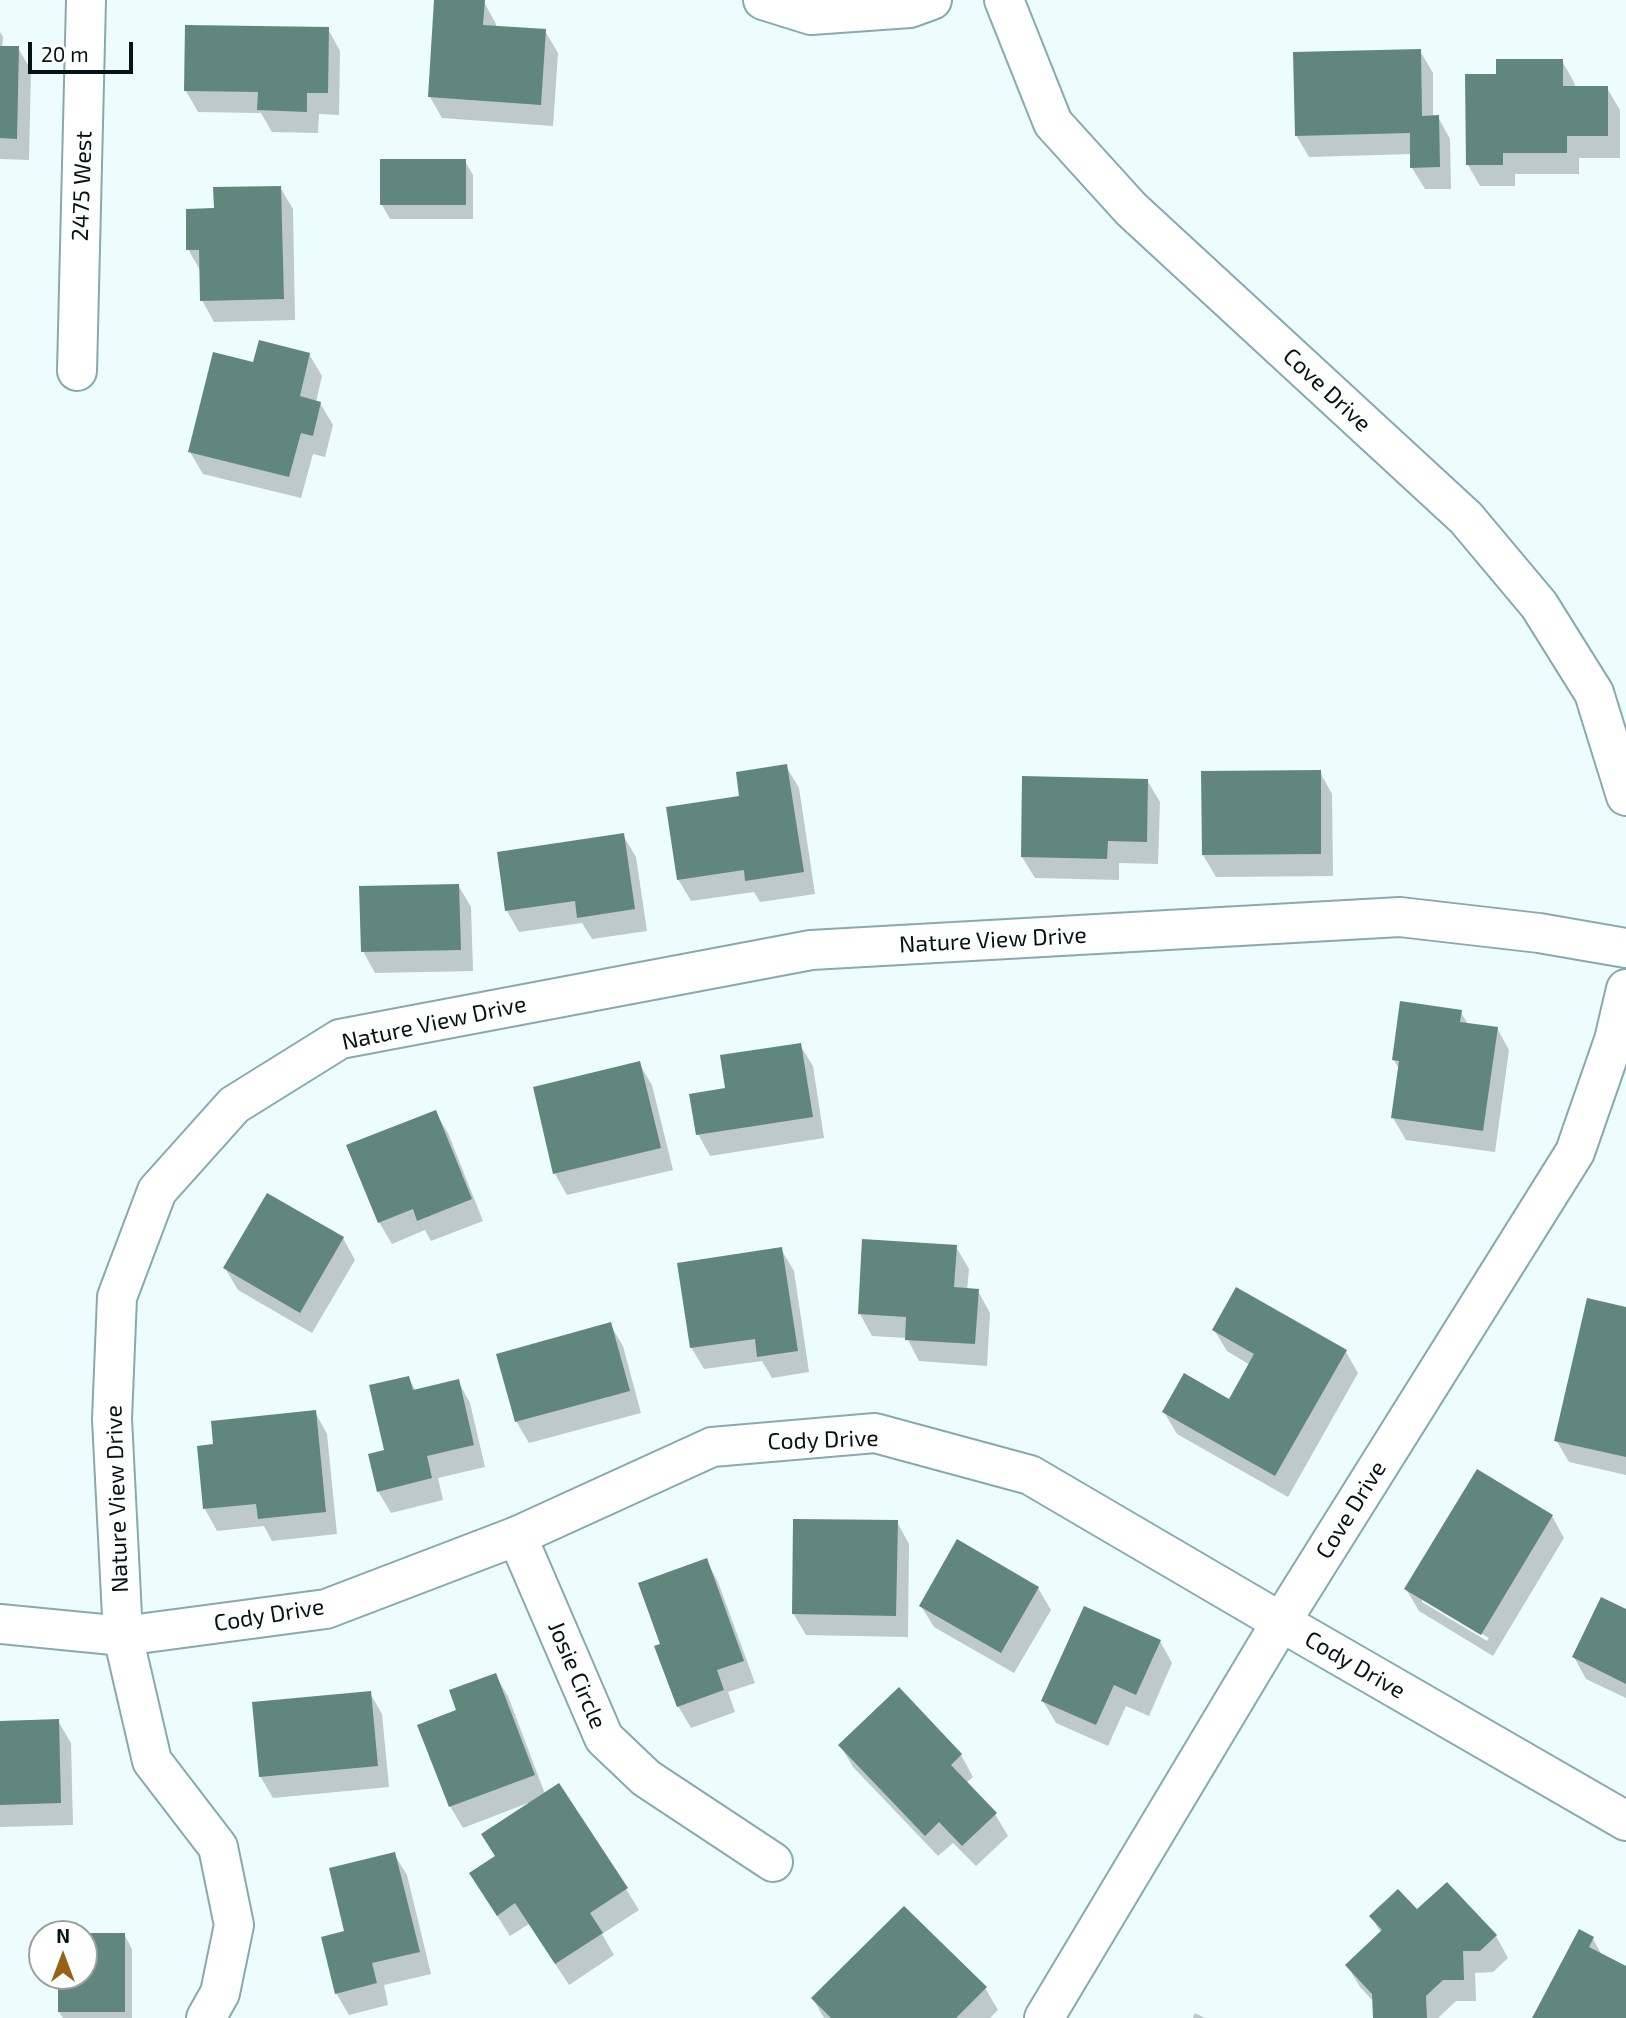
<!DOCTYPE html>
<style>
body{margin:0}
#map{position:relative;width:1626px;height:2018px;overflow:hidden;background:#edfcfe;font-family:"Exo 2",sans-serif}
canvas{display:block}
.north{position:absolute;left:28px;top:1920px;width:70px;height:70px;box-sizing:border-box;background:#fff;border:2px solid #9ba1a1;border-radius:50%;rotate:0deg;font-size:19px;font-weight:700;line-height:28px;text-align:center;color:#061315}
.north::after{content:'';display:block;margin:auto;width:24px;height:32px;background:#946414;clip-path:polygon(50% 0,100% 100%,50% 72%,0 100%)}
.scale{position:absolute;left:28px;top:42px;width:105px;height:32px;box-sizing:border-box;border:4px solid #061315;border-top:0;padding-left:9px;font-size:21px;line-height:24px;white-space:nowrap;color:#061315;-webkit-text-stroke:5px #fff;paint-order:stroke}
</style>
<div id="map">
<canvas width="1626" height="2018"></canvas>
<div class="north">N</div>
<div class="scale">20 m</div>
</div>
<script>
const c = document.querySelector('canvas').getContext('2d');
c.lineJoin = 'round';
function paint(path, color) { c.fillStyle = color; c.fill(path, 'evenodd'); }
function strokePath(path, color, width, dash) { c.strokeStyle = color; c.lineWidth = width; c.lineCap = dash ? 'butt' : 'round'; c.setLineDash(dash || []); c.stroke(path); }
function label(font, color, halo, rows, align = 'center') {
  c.font = font + ' "Exo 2",sans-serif'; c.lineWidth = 5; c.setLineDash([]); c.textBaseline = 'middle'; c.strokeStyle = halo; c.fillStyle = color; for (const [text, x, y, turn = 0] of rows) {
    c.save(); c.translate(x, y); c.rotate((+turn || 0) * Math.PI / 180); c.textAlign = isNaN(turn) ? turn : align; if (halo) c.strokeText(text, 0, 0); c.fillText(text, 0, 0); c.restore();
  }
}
paint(new Path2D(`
 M 436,0 L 484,2 L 496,24 L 496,28 L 545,31 L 558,53 L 553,126 L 442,118 L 430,97 Z
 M 328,29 L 340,51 L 339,115 L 319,114 L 318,133 L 272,132 L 261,113 L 198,112 L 186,91 Z
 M 0,32 L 3,37 L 2,48 L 18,48 L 31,70 L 29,160 L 0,159 Z
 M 1420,51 L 1433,73 L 1433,117 L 1438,117 L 1450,139 L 1451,189 L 1425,189 L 1412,168 L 1412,154 L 1309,157 L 1296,135 Z
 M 1562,61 L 1574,82 L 1575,88 L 1607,88 L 1620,110 L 1620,158 L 1579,158 L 1579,174 L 1515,174 L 1515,186 L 1480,186 L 1468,165 L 1497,76 Z
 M 465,161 L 473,175 L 473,219 L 390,219 L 382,205 Z
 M 280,187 L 293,209 L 295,320 L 214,322 L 202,300 L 201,272 L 188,249 L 216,210 Z
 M 309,354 L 322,376 L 316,402 L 320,403 L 333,425 L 325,457 L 313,454 L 301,498 L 203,474 L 190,452 L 254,364 Z
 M 786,766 L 799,788 L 815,894 L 760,902 L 754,892 L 691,901 L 678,879 L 741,798 Z
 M 1320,772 L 1332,794 L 1333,876 L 1216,877 L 1203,855 Z
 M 1147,780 L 1160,802 L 1158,864 L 1119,863 L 1119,880 L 1035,878 L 1022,857 Z
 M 623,835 L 636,857 L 647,931 L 592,939 L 582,923 L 519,932 L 507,911 Z
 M 458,885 L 471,907 L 473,971 L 375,973 L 363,951 Z
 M 1460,1011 L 1468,1024 L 1497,1028 L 1509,1050 L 1495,1152 L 1406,1140 L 1393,1118 L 1400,1070 L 1393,1059 Z
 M 800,1045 L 813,1066 L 824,1138 L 710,1156 L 698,1134 L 727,1089 Z
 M 639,1063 L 652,1085 L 673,1170 L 567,1195 L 555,1174 Z
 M 435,1112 L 448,1133 L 483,1221 L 431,1241 L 425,1230 L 392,1244 L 379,1222 Z
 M 343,1238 L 355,1260 L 312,1333 L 238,1290 L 225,1268 Z
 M 956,1247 L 969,1269 L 967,1290 L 978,1291 L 990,1313 L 987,1366 L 919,1361 L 907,1338 L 872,1336 L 860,1314 Z
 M 781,1249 L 794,1271 L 809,1372 L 772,1378 L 762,1361 L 704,1369 L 691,1347 Z
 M 1626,1309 L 1626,1475 L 1569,1462 L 1556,1440 Z
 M 610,1324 L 623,1346 L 641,1413 L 529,1443 L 516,1421 Z
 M 1214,1330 L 1346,1352 L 1358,1373 L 1288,1497 L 1177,1434 L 1164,1412 L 1230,1401 L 1250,1365 L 1227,1351 Z
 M 408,1377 L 416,1391 L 458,1381 L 470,1403 L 485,1467 L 438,1478 L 443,1500 L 391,1513 L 378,1491 Z
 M 315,1412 L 327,1434 L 337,1534 L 272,1541 L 264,1526 L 217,1531 L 205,1509 L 215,1446 Z
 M 1552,1516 L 1564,1538 L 1493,1656 L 1419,1611 L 1406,1589 ZM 1422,1598 L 1489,1638 L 1487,1641 L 1422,1602 Z
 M 897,1522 L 909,1544 L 908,1637 L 806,1635 L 793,1613 Z
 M 706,1560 L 718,1582 L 755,1683 L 728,1692 L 735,1712 L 691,1728 L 678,1706 L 662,1645 Z
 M 1038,1588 L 1051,1610 L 1014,1673 L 934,1627 L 921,1606 Z
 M 1626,1611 L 1626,1698 L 1586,1679 L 1574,1657 Z
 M 1160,1641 L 1172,1663 L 1149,1716 L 1126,1706 L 1108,1746 L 1056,1723 L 1043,1701 Z
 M 495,1675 L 508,1696 L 545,1794 L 626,1889 L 639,1910 L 602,1934 L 614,1955 L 569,1985 L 529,1924 L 510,1936 L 484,1895 L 496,1858 L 528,1803 L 463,1828 L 450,1806 L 459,1711 Z
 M 899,1690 L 961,1755 L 973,1777 L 966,1783 L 995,1814 L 1008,1836 L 976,1866 L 953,1843 L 938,1856 L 853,1767 L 840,1745 Z
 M 370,1693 L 382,1714 L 389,1787 L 273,1798 L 260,1776 Z
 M 58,1721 L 71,1743 L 73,1825 L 0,1827 L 0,1722 Z
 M 394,1854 L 407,1875 L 431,1974 L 384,1985 L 388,2005 L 349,2015 L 336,1993 L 347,1932 Z
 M 1417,1912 L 1496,1936 L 1508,1958 L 1493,1972 L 1475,1973 L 1476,2001 L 1456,2001 L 1438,2018 L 1374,2018 L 1374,2002 L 1360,1987 L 1347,1965 L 1381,1933 L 1371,1916 Z
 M 84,1934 L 124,1934 L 132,1949 L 132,2018 L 63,2018 L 59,2012 L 59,1976 L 84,1976 Z
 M 1593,1939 L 1603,1957 L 1626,1968 L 1626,2018 L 1534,2018 Z
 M 985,1988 L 998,2010 L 990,2018 L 824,2018 L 813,1999 Z
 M 1195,2013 L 1205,2018 L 1193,2018 Z`), '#0003');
paint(new Path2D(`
 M 434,0 L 485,0 L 483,25 L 546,29 L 541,105 L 428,97 Z
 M 185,25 L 329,27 L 328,93 L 307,93 L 307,112 L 257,110 L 258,92 L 184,91 Z
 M 0,46 L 19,46 L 17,139 L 0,138 Z
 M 1421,49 L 1422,116 L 1439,115 L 1440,167 L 1410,168 L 1410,133 L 1295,136 L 1293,52 Z
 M 1496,59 L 1563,59 L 1563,86 L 1608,86 L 1608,136 L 1567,136 L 1567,153 L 1503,153 L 1503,165 L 1466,165 L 1465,74 L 1496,74 Z
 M 380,159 L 466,159 L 466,205 L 380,205 Z
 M 281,186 L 284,299 L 200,301 L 199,250 L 186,250 L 186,209 L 214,208 L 213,187 Z
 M 259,340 L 310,353 L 300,396 L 321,402 L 313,436 L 301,433 L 289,477 L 188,452 L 213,352 L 253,362 Z
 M 787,764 L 804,872 L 745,881 L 744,870 L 677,880 L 666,807 L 739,796 L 736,772 Z
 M 1321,770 L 1321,854 L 1202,855 L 1201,771 Z
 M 1022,776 L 1148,779 L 1147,842 L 1108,841 L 1107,859 L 1021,857 Z
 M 624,833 L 635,909 L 577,918 L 575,901 L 505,911 L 497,852 Z
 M 459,884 L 461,950 L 361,952 L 359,886 Z
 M 1400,1001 L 1462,1010 L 1460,1022 L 1498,1027 L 1483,1131 L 1391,1118 L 1399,1061 L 1392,1060 Z
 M 801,1043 L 813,1117 L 696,1135 L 689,1094 L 725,1088 L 720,1055 Z
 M 640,1061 L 661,1148 L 553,1174 L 533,1087 Z
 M 436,1110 L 472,1199 L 417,1221 L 413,1209 L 378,1223 L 346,1145 Z
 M 267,1193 L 344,1237 L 300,1313 L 223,1268 Z
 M 862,1239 L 957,1245 L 954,1287 L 979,1289 L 975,1344 L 905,1340 L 906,1317 L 858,1314 Z
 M 782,1247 L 798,1351 L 757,1357 L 755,1339 L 690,1348 L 677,1263 Z
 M 1236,1287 L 1347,1350 L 1275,1476 L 1162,1412 L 1184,1373 L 1229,1399 L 1254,1354 L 1212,1330 Z
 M 1587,1298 L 1626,1307 L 1626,1457 L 1554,1441 Z
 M 611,1322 L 630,1391 L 515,1422 L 496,1354 Z
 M 409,1376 L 413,1390 L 459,1379 L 474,1445 L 427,1456 L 432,1478 L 377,1492 L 368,1454 L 384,1450 L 369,1385 Z
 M 316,1410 L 326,1512 L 258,1519 L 256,1504 L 203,1509 L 197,1446 L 213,1444 L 211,1421 Z
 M 1477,1469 L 1553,1515 L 1481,1635 L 1404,1589 Z
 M 793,1519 L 898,1520 L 896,1616 L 792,1614 Z
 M 957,1539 L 1039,1587 L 1001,1653 L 919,1606 Z
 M 707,1558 L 744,1661 L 717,1670 L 724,1690 L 677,1707 L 654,1646 L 660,1644 L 638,1583 Z
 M 1601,1597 L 1626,1609 L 1626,1684 L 1572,1657 Z
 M 1084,1606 L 1161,1640 L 1136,1695 L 1114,1685 L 1096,1725 L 1041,1701 Z
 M 496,1673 L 535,1775 L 449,1807 L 417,1725 L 456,1710 L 449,1690 Z
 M 899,1687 L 962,1754 L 951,1765 L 997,1813 L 962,1846 L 939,1822 L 925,1836 L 838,1745 Z
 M 371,1691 L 378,1766 L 259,1777 L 252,1702 Z
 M 59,1719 L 61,1803 L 0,1805 L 0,1721 Z
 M 559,1783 L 628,1888 L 590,1913 L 603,1933 L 555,1964 L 515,1903 L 497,1916 L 469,1873 L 495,1856 L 481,1834 Z
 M 395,1852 L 420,1952 L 372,1963 L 377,1983 L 335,1994 L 321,1937 L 344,1931 L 329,1868 Z
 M 1447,1882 L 1497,1935 L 1480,1951 L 1463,1951 L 1464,1980 L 1443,1980 L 1426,1996 L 1427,2018 L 1373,2018 L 1372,1994 L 1345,1965 L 1382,1930 L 1369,1916 L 1398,1889 L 1417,1909 Z
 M 904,1906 L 987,1987 L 956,2018 L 831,2018 L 811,1998 Z
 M 1579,1929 L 1594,1937 L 1589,1947 L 1626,1966 L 1626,2018 L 1532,2018 Z
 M 84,1933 L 125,1933 L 125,2012 L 58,2012 L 58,1976 L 84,1976 Z`), '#60867e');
const minor = new Path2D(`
 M 763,0 L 811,15 L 910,8 L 932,0
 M 77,371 L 86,0
 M 517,1536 L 604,1738 L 646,1778 L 773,1862
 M 206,2018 L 220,1993 L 234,1925 L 218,1847 L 152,1761 L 123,1636 L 112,1419 L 117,1297 L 157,1191 L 234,1105 L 340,1039 L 811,950 L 1400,917 L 1539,933 L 1626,948`);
const tertiary = new Path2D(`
 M 0,1624 L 123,1636 L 326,1609 L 517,1536 L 712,1447 L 875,1433 L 1030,1475 L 1281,1622 L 1626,1821`);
const secondary = new Path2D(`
 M 1004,0 L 1053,123 L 1131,209 L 1466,518 L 1539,605 L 1594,693 L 1626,796
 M 1044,2018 L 1281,1622 L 1575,1152 L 1614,1040 L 1626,989`);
strokePath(minor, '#86aaaf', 42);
strokePath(tertiary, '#86aaaf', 42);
strokePath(secondary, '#86aaaf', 42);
strokePath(minor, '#fff', 38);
strokePath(tertiary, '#fff', 38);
strokePath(secondary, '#fff', 38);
label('23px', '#061315', '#fff', [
 ["2475 West",82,186,-88],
 ["Cove Drive",1327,390,43],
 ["Nature View Drive",993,940,-3],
 ["Nature View Drive",434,1023,-12],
 ["Cody Drive",823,1440,-2],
 ["Nature View Drive",117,1499,-92],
 ["Cove Drive",1351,1510,-58],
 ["Cody Drive",269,1615,-9],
 ["Cody Drive",1355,1665,30],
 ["Josie Circle",577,1675,67]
]);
</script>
